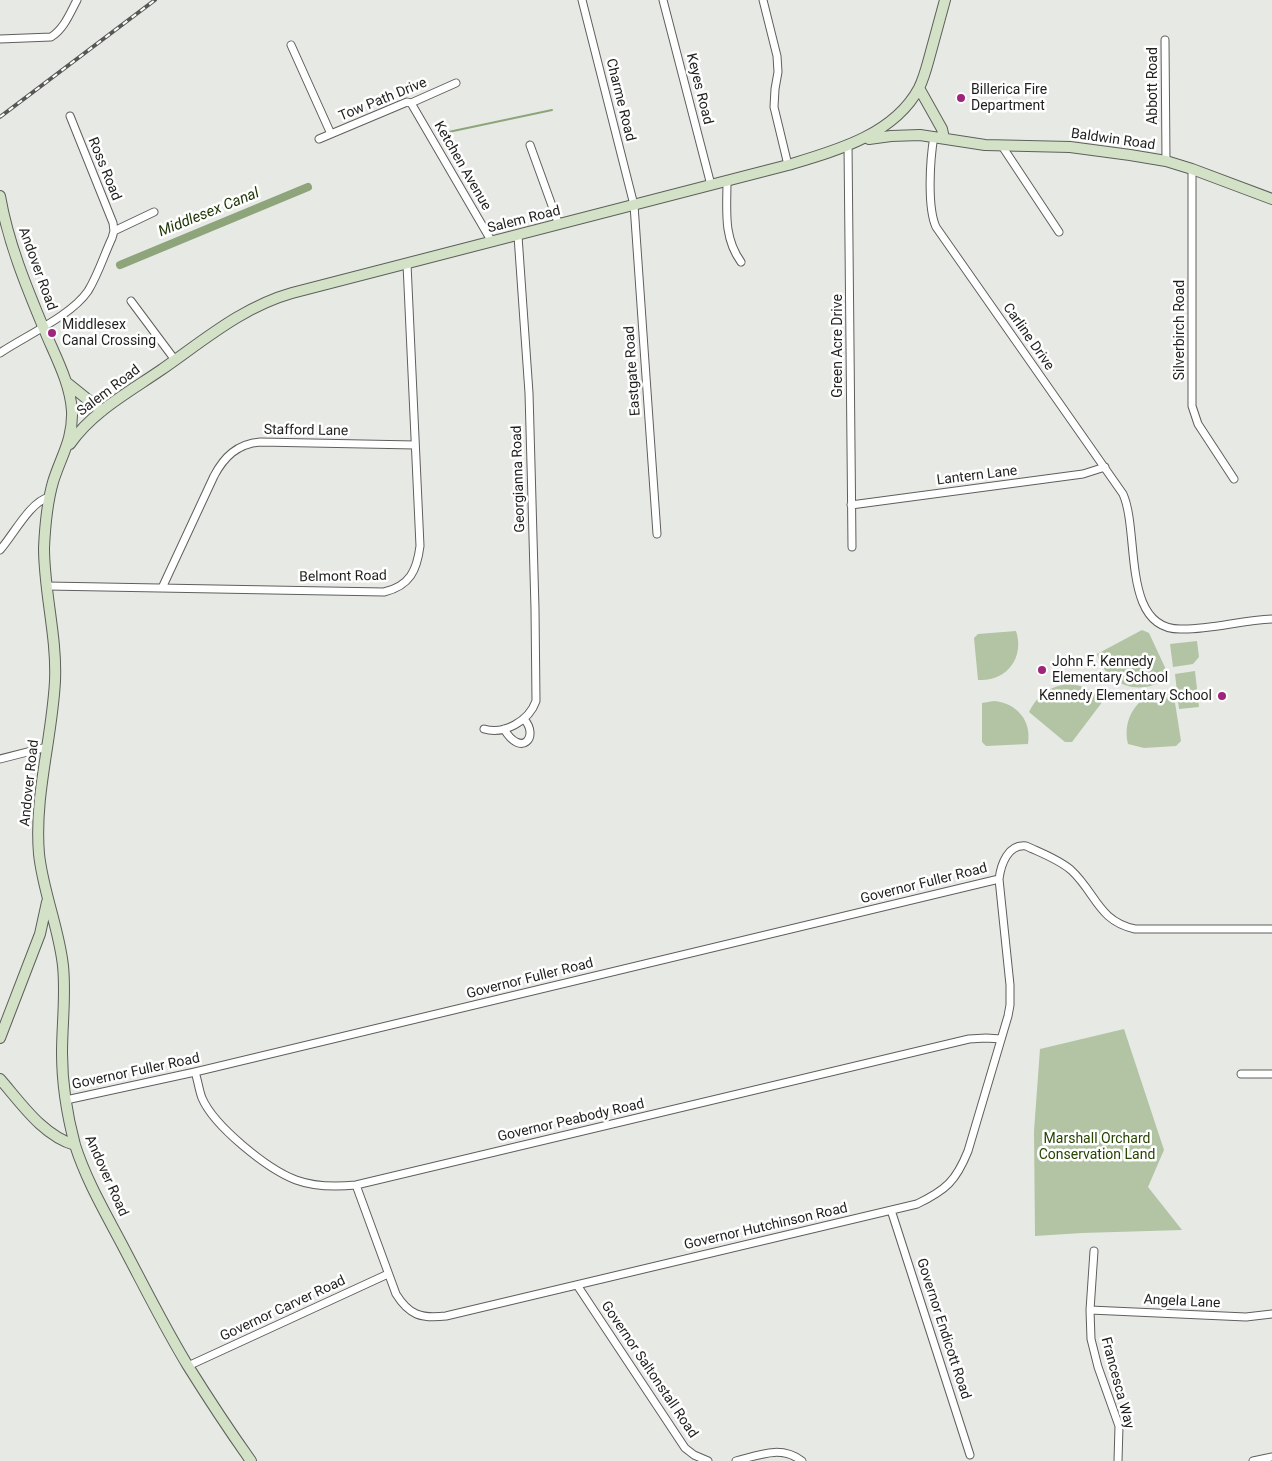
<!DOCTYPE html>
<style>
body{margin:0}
canvas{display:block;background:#e6e9e4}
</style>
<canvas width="1272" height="1461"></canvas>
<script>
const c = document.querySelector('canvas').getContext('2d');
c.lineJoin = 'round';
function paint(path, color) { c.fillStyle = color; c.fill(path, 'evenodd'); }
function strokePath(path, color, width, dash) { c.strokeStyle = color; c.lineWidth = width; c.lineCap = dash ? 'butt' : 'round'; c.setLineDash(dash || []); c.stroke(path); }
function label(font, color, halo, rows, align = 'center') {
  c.font = font + ' Roboto,sans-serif'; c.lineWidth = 5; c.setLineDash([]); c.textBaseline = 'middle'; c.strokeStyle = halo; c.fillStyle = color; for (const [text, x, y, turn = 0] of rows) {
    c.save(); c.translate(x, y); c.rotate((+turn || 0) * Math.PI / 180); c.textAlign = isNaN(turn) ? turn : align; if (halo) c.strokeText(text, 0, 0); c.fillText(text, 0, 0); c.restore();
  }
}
paint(new Path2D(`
 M 1142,630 L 1149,633 L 1169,676 C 1143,698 1107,687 1097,654 Z
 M 1016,631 C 1025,658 1006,682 978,680 L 974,638 L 978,634 Z
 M 1197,641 L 1199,657 L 1193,664 L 1173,667 L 1170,644 Z
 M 1195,671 L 1199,707 L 1179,709 L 1175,674 Z
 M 1062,685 C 1079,683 1092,689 1103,701 L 1072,742 L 1065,742 L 1029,712 C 1036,697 1047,688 1062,685 Z
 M 1162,690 L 1173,690 L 1181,741 L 1176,746 L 1144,748 L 1128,744 C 1122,719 1137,696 1162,690 Z
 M 994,701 C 1017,703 1032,721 1028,744 L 986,746 L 982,742 L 982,703 Z
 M 1124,1029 L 1164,1150 L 1148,1187 L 1182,1230 L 1082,1233 L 1035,1236 L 1034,1131 L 1040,1049 Z`), '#b2c4a4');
strokePath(new Path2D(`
 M 439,134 L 552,110`), '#8ea57b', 2);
strokePath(new Path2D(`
 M 120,265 L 308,187`), '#8ea57b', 8);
const street = new Path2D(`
 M 582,0 L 634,205 L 657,534
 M 663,0 L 711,185
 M 763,0 L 777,56 L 778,72 L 775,89 L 774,107 L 788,165
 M 0,39 L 51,37 C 64,29 70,13 77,0
 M 1165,40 L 1166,161
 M 291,45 L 331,134
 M 411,103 L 492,242
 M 70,116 L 113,223 L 114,231
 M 934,136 C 930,159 927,207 936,227 L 1123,494 C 1140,532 1121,629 1180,629 C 1211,630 1241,620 1272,619
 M 319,139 L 407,102 L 411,103 L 456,83
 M 848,144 L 852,547
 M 530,145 L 559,225
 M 1002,146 L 1059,232
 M 1192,169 L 1192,406 L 1198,424 L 1234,479
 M 727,181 C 727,210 723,237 741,262
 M 131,301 L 175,360
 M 0,353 C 25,336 71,316 88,291 C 98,275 104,255 112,238 L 114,231 L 154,212
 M 851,505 L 1083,474 L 1105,467
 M 0,550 C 14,534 30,502 49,497
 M 47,586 L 384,592 C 410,586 417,570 420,546 L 407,264
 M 162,588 L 214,476 C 224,457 237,444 260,442 L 415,445
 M 484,729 C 504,735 529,721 536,701 L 535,609 L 529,393 L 518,236
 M 504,729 C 521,758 540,737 524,719
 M 0,759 L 47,747
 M 195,1072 C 198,1081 199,1090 202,1098 C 214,1126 267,1169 296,1180 C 315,1187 336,1187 356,1185 L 969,1039 L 986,1038 L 1001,1039
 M 1241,1074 L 1272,1074
 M 66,1100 L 195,1072 L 999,879
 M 356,1185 L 396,1294 C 409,1315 421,1319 446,1316 L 917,1204 C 946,1190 956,1181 968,1151 L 1008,1016 L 1010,1005 L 1010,985 L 999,879 C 1001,864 1008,844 1026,846 C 1041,853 1058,859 1071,870 C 1096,893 1098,921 1135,929 L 1272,929
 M 891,1210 L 970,1455
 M 1094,1251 L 1090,1310 L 1091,1339 L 1098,1367 L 1119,1426 L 1118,1461
 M 577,1285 L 685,1448 L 694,1455 L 708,1461
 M 1090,1310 L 1246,1317 L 1272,1314
 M 188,1366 L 388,1274
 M 736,1461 C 759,1455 781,1445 802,1461
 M 1253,1461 L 1272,1457`);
const secondary = new Path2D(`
 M 919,88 L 942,129 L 944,138
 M 869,139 L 891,136 L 920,135 L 985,145 L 1070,147 L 1130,155 L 1166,161 L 1192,169 L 1272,199
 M 0,196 C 8,242 26,286 44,329 C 55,356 70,382 72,411 C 73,440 61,456 53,482 C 47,503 45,525 44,548 C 44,592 57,636 55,681 C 52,739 34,796 39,854 C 43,892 59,928 63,966 C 66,995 62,1024 62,1053 C 62,1084 67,1115 75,1145 C 87,1183 109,1219 127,1254 C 147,1292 166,1330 188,1366 C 208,1398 229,1430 251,1461
 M 66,382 L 102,411
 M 70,444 C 92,412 129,392 161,370 C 203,341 242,307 292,293 L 788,165 C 835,151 894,135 919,88 C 924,78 927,66 930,55 C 935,37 940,18 945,0
 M 0,1038 L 40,934 L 47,902
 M 0,1079 C 21,1103 43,1136 75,1145`);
strokePath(street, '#5e605c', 9);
strokePath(secondary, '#5e605c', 12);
strokePath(street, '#fff', 7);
strokePath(secondary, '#d3e1c7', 10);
const rail = new Path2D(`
 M 0,117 L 155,0`);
strokePath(rail, '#575855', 4);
strokePath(rail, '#fff', 2, [5.5]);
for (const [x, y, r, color] of [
 [961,98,5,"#9e247c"],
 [52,333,5,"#9e247c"],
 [1042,670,5,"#9e247c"],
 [1222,696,5,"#9e247c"]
]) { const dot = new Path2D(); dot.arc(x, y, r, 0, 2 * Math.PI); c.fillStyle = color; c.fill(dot); strokePath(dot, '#fff', 2); }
label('14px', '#1f201e', '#fff', [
 ["Abbott Road",1153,86,-90],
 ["Keyes Road",699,89,76],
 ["Tow Path Drive",383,100,-22],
 ["Charme Road",620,100,76],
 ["Baldwin Road",1113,140,8],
 ["Ketchen Avenue",462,166,60],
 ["Ross Road",104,169,68],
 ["Salem Road",524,220,-14],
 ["Andover Road",37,269,70],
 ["Silverbirch Road",1180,330,-90],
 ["Carline Drive",1028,337,55],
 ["Green Acre Drive",838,346,-90],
 ["Eastgate Road",633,371,-94],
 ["Salem Road",109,391,-37],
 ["Stafford Lane",306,431,1],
 ["Lantern Lane",977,476,-7],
 ["Georgianna Road",519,479,-92],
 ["Belmont Road",343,577,-1],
 ["Andover Road",30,783,-84],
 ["Governor Fuller Road",924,884,-14],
 ["Governor Fuller Road",530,979,-14],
 ["Governor Fuller Road",136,1072,-12],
 ["Governor Peabody Road",571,1121,-13],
 ["Andover Road",106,1176,66],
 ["Governor Hutchinson Road",766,1227,-13],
 ["Angela Lane",1182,1302,3],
 ["Governor Carver Road",283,1309,-25],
 ["Governor Endicott Road",943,1329,72],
 ["Governor Saltonstall Road",649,1370,56],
 ["Francesca Way",1117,1383,75]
]);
label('14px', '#1f201e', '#fff', [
 ["Billerica Fire",971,90],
 ["Department",971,106],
 ["Middlesex",62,325],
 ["Canal Crossing",62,341],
 ["John F. Kennedy",1052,662],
 ["Elementary School",1052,678],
 ["Kennedy Elementary School",1212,696,"right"]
], 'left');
label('14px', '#264300', '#fff', [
 ["Marshall Orchard",1097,1139],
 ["Conservation Land",1097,1155]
]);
label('italic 15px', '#1e3404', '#fff', [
 ["Middlesex Canal",209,213,-22]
]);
</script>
